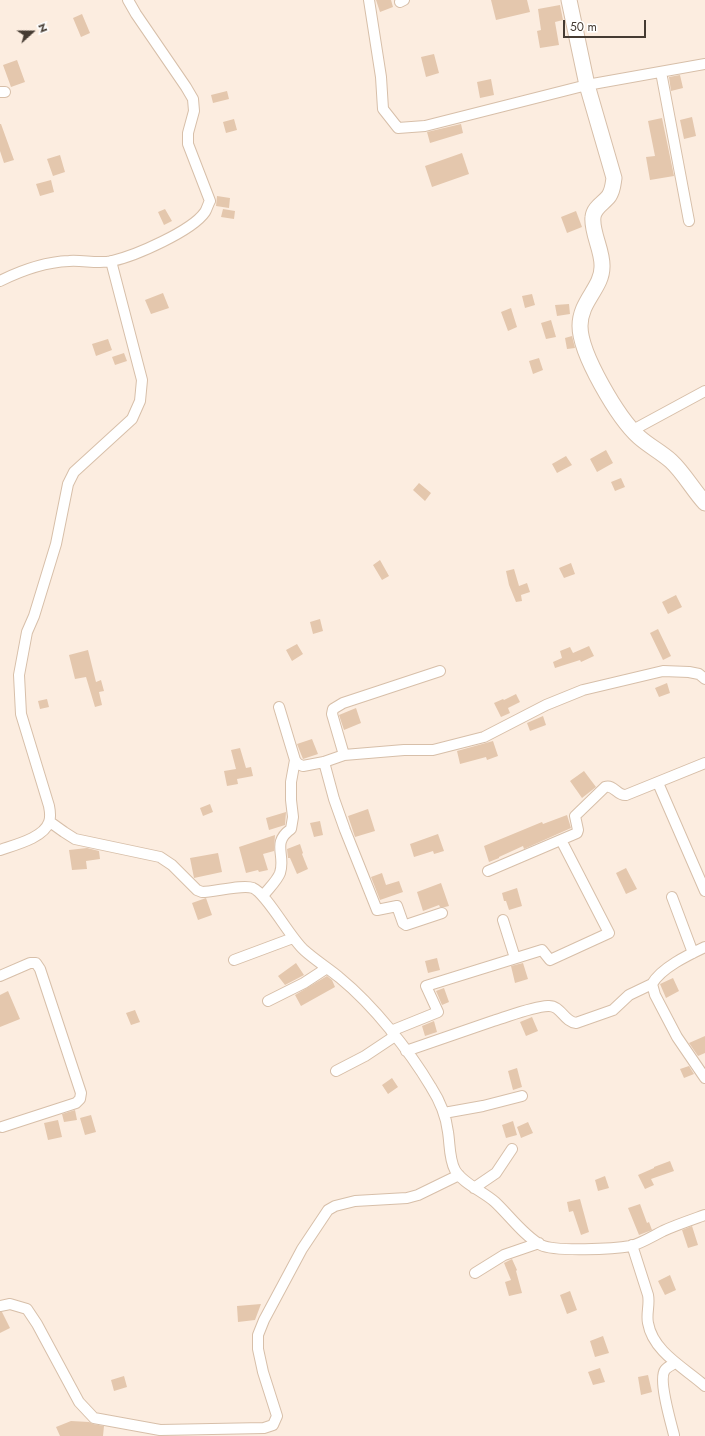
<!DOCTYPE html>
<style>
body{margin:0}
#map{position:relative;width:705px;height:1436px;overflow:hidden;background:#fcede0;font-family:Jost,sans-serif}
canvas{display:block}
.north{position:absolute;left:12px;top:12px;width:40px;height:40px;-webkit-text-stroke:3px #fff;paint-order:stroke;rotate:69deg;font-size:11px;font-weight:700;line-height:16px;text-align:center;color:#453b32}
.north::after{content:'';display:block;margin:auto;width:14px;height:18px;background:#453b32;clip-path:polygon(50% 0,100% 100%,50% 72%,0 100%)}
.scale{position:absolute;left:563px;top:20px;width:83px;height:18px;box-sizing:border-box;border:2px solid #453b32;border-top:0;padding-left:5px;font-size:12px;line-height:14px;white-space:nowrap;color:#453b32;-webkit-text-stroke:3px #fff;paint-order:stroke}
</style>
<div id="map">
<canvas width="705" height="1436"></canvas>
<div class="north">N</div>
<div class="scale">50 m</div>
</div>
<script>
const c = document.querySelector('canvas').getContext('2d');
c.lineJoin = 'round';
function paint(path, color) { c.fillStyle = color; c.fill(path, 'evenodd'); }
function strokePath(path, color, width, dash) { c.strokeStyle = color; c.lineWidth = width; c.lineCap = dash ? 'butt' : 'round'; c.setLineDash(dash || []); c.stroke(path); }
paint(new Path2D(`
 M 376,0 L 391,0 L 393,7 L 380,12 Z
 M 491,0 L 527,0 L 530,12 L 496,20 Z
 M 560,5 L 563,20 L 555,22 L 559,45 L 540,48 L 537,31 L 541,30 L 538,9 Z
 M 82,14 L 90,33 L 81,37 L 73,18 Z
 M 434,54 L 439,73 L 426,77 L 421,57 Z
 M 17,60 L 25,82 L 11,87 L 3,65 Z
 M 680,75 L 683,88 L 671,91 L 669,77 Z
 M 491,79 L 494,95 L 480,98 L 477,82 Z
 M 227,91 L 229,99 L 213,103 L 211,95 Z
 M 692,117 L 696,136 L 684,139 L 680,120 Z
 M 662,118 L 674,176 L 650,180 L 646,157 L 655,156 L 648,121 Z
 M 234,119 L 237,130 L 226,133 L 223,122 Z
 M 0,124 L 1,124 L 14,160 L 4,163 L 0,151 Z
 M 461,124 L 463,133 L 430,143 L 427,132 Z
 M 462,153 L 469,174 L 432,187 L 425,166 Z
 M 60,155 L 65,172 L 53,176 L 47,159 Z
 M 51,180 L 54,192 L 40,196 L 36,184 Z
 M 217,196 L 230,198 L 229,208 L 216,206 Z
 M 165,209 L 172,221 L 164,225 L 158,212 Z
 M 223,209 L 235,211 L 234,219 L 221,217 Z
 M 576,211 L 582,227 L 567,233 L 561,217 Z
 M 163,293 L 169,308 L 151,314 L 145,300 Z
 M 532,294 L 535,305 L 525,308 L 522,296 Z
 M 569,304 L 570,314 L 557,316 L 555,305 Z
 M 511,308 L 517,327 L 508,331 L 501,312 Z
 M 551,320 L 556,337 L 546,339 L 541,323 Z
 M 572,336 L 575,348 L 567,349 L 565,338 Z
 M 108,339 L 112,350 L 96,356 L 92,344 Z
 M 124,353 L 127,361 L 115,365 L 112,357 Z
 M 539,358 L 543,370 L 533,374 L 529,361 Z
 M 606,450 L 613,463 L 597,472 L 590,459 Z
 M 566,456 L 572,465 L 557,473 L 552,464 Z
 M 621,478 L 625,487 L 615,491 L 611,482 Z
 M 419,483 L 431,493 L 425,501 L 413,490 Z
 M 380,560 L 389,576 L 382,580 L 373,565 Z
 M 571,563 L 575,574 L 564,578 L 559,568 Z
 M 514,569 L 519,586 L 527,583 L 530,592 L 521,595 L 522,601 L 516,602 L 509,585 L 506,571 Z
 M 676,595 L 682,607 L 668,614 L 662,602 Z
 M 320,619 L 323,631 L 313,634 L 310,622 Z
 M 658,629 L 671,656 L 663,660 L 650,633 Z
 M 297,644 L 303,654 L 292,661 L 286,650 Z
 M 589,646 L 594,656 L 581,662 L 580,660 L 555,668 L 553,662 L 562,658 L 560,651 L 570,647 L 573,653 Z
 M 88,650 L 96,682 L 101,680 L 104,691 L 99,692 L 102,705 L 95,707 L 86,677 L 75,679 L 69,655 Z
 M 667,683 L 670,693 L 659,697 L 655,688 Z
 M 516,694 L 520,702 L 508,708 L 510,713 L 501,717 L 494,703 L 503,699 L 504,700 Z
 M 47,699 L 49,707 L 40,709 L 38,701 Z
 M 356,708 L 361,723 L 344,730 L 339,715 Z
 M 543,716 L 546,725 L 530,731 L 527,723 Z
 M 312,739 L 318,754 L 303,759 L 297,744 Z
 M 493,741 L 498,756 L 487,760 L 486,757 L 460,764 L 457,751 Z
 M 240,748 L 246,768 L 251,767 L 253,776 L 237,779 L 238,784 L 227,786 L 224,771 L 236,769 L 231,750 Z
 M 584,771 L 596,787 L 582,798 L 570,781 Z
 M 210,804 L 213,812 L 203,816 L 200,808 Z
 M 368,809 L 375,831 L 355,837 L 348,816 Z
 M 286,812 L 285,825 L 269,830 L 266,818 Z
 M 567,815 L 571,828 L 524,849 L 523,846 L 499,857 L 499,858 L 489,862 L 484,846 L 542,822 L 543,824 Z
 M 320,821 L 323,835 L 314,837 L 310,823 Z
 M 438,834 L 444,851 L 434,854 L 433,851 L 414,857 L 410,844 Z
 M 275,835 L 274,851 L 263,854 L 268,870 L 259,872 L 258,870 L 246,873 L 239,847 Z
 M 300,844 L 303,853 L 302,854 L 308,869 L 297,874 L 290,858 L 288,858 L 287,849 Z
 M 87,848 L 99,851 L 100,859 L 86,861 L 87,869 L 72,870 L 69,850 Z
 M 218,853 L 222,872 L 194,878 L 190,858 Z
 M 626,868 L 637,889 L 626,894 L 616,873 Z
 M 382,873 L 386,885 L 399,881 L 403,892 L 380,900 L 371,877 Z
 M 441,883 L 449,906 L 445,907 L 440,907 L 439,905 L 423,911 L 417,892 Z
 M 517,888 L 522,906 L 509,910 L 506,901 L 504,901 L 502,893 Z
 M 206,898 L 212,915 L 198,920 L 192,903 Z
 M 437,958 L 440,970 L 428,973 L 425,961 Z
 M 296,963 L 304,975 L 285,985 L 278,976 Z
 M 523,963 L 528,979 L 515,983 L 511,966 Z
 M 327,976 L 332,980 L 335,987 L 301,1006 L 295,995 Z
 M 673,978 L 679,991 L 666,998 L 660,984 Z
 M 444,988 L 449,1002 L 442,1005 L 436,991 Z
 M 8,991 L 20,1019 L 0,1027 L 0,995 Z
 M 135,1010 L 140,1022 L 131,1025 L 126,1013 Z
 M 532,1017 L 538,1031 L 526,1036 L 520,1022 Z
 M 434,1021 L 437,1032 L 425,1036 L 422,1026 Z
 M 705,1036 L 705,1053 L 698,1056 L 689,1043 Z
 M 689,1066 L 694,1074 L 684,1078 L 680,1069 Z
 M 517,1068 L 522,1087 L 513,1090 L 508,1071 Z
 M 392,1078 L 398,1087 L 388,1094 L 382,1085 Z
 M 75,1110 L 77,1120 L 64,1122 L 62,1114 Z
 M 91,1115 L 96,1132 L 85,1135 L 80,1118 Z
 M 58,1120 L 62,1137 L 48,1140 L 44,1123 Z
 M 513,1121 L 517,1135 L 506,1138 L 502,1125 Z
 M 528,1122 L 533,1133 L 521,1138 L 517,1127 Z
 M 670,1161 L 674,1171 L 651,1179 L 654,1185 L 645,1189 L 638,1175 L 654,1168 L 654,1167 Z
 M 605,1176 L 609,1188 L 598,1191 L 595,1180 Z
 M 580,1199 L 589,1232 L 581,1235 L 573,1211 L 569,1212 L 567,1202 Z
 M 640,1204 L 647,1223 L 649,1222 L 652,1230 L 639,1235 L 628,1208 Z
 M 692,1226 L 698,1245 L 688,1248 L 682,1230 Z
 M 512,1259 L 517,1270 L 516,1271 L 522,1293 L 509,1296 L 505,1282 L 511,1280 L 504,1263 Z
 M 670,1275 L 676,1290 L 665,1295 L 658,1281 Z
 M 570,1291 L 577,1310 L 567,1314 L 560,1295 Z
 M 261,1304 L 255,1320 L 238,1322 L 237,1306 Z
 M 0,1312 L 2,1312 L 10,1328 L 0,1333 Z
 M 603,1336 L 609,1353 L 595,1357 L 590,1341 Z
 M 600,1368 L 605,1382 L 593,1385 L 588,1372 Z
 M 648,1375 L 652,1392 L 641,1395 L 638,1377 Z
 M 124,1376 L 127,1387 L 114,1391 L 111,1380 Z
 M 71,1421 L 89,1422 L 93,1424 L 104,1426 L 103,1436 L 60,1436 L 56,1427 Z`), '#e4c7ad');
const street = new Path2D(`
 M 369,0 L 381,77 L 383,109 L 398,128 L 425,126 L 587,85 L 705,64
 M 400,2 L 404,0
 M 661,72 L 689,221
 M 0,92 L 5,92
 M 0,281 C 22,270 45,262 69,261 C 83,260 99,264 112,261 C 135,256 192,231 205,212 C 207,209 208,204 210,201 L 188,144 L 188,133 L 194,111 L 193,99 L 186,87 L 136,14 L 128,0
 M 633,430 L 705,391
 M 279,707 L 295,760 L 298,764 L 303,766 L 324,762 L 344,755 L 404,750 L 433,750 L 484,737 L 546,705 L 583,690 L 663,671 L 689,672 L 699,674 L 705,679
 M 344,755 L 332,714 L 333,709 L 343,703 L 440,671
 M 324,762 L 334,799 L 345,830 L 377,910 L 397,906 L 403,923 L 406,925 L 442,913
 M 658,783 L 705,891
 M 50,822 L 64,832 L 75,839 L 160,857 L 172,865 L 197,890 L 202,892 C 214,892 243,884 253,888 C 267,894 290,938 304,950 C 315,960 328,968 340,978 C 373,1005 409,1050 431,1087 C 440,1101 446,1115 448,1132 C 450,1144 449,1159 455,1170 C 462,1183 484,1192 495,1202 C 509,1215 524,1236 541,1245 C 555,1252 614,1249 631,1246 C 642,1243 653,1236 663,1231 C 676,1225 691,1220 705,1215
 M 0,850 C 14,845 44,838 49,822 C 51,817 50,811 49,806 L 21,714 L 19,675 L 27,632 L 34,616 L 56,544 L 68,484 L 74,472 L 132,419 L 140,401 L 142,380 L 111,261
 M 488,871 L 577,833 L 578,830 L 575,816 L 605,787 C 614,784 617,796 626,795 L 705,763
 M 263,896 C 268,889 277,881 280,873 C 286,855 271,843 291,829 L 293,817 L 291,800 L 291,782 L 295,760
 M 672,897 L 693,953
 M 503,920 L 515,958
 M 705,947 C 688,955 661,968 652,984 L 655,995 L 677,1037 L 705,1078
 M 234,960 L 293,938
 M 0,976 L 30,963 L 36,963 L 40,969 L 81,1093 L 80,1099 L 76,1103 L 2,1127
 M 268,1001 L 304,983 L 327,968
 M 391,1031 L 438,1012 L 426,986 L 542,950 L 550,960 L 609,933 L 561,840
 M 406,1051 C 435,1041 464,1031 493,1021 C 510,1016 531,1007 548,1006 C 561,1005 564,1022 576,1023 L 613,1010 L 629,995 L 652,984
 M 336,1071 L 365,1056 L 395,1036
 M 444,1113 L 483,1106 L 522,1096
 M 474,1188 L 496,1173 L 512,1149
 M 632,1245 L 648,1295 C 650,1304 646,1314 648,1323 C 653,1352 685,1368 705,1386
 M 475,1273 L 504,1255 L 539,1243
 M 0,1306 L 10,1304 L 27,1309 L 37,1324 L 79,1402 L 94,1418 L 160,1430 L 264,1428 L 273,1425 L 277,1416 L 263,1372 L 258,1349 L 258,1335 L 264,1320 L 302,1249 L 328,1210 L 335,1206 L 355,1201 L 407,1198 L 418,1195 L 459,1175
 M 674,1435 C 671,1423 658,1379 665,1370 C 667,1367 672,1365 675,1363`);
const secondary = new Path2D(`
 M 569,0 L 587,85 L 614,178 C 613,184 613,190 609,196 C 604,203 594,207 593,217 C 591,232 603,251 602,267 C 602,288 580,301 580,326 C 580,354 618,418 639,437 C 649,446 661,452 671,461 C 684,473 693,490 705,503`);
strokePath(street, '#d7bfa9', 12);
strokePath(secondary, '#d7bfa9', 17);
strokePath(street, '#fff', 10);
strokePath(secondary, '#fff', 15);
</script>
